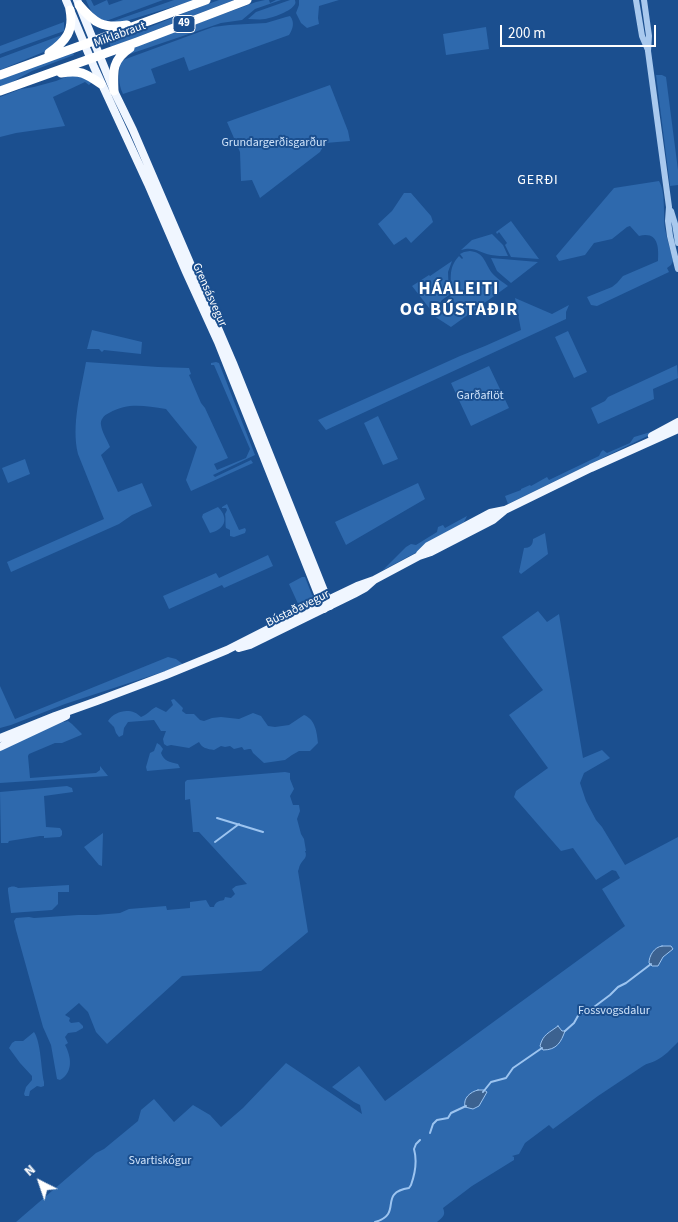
<!DOCTYPE html>
<meta charset="utf-8">
<style>
body{margin:0}
#map{position:relative;width:678px;height:1222px;overflow:hidden;background:#1b4f8f;font-family:"Source Sans 3",sans-serif}
canvas{display:block}
.north{position:absolute;left:15px;top:1157px;width:50px;height:50px;-webkit-text-stroke:4px #1b4f8f;paint-order:stroke;rotate:319deg;font-size:14px;font-weight:700;line-height:20px;text-align:center;color:#fff}
.north::after{content:'';display:block;margin:auto;width:18px;height:22px;background:#fff;clip-path:polygon(50% 0,100% 100%,50% 72%,0 100%)}
.scale{position:absolute;left:500px;top:25px;width:156px;height:22px;box-sizing:border-box;border:2px solid #fff;border-top:0;padding-left:6px;font-size:15px;line-height:18px;white-space:nowrap;color:#fff;-webkit-text-stroke:4px #1b4f8f;paint-order:stroke}
</style>
<div id="map">
<canvas width="678" height="1222"></canvas>
<div class="north">N</div>
<div class="scale">200 m</div>
</div>
<script>
const c = document.querySelector('canvas').getContext('2d');
c.lineJoin = 'round';
function paint(path, color) { c.fillStyle = color; c.fill(path, 'evenodd'); }
function strokePath(path, color, width, dash) { c.strokeStyle = color; c.lineWidth = width; c.lineCap = dash ? 'butt' : 'round'; c.setLineDash(dash || []); c.stroke(path); }
function label(font, color, halo, rows, align = 'center') {
  c.font = font + ' "Source Sans 3",sans-serif'; c.lineWidth = 4; c.setLineDash([]); c.textBaseline = 'middle'; c.strokeStyle = halo; c.fillStyle = color; for (const [text, x, y, turn = 0] of rows) {
    c.save(); c.translate(x, y); c.rotate((+turn || 0) * Math.PI / 180); c.textAlign = isNaN(turn) ? turn : align; if (halo) c.strokeText(text, 0, 0); c.fillText(text, 0, 0); c.restore();
  }
}
paint(new Path2D(`
 M 86,0 L 91,0 L 94,6 L 107,0 L 109,5 L 123,0 L 163,0 L 106,21 C 94,18 90,10 86,0 Z
 M 174,0 L 195,0 L 123,22 L 108,23 Z
 M 219,0 L 234,0 L 111,47 L 109,43 C 146,29 182,13 219,0 Z
 M 265,0 L 269,0 L 270,3 L 276,0 L 281,0 L 255,9 L 242,20 L 221,23 L 121,57 L 136,46 L 256,2 Z
 M 290,0 L 295,0 C 295,1 296,3 295,4 C 292,11 272,18 265,19 C 260,20 254,19 248,19 L 256,12 Z
 M 299,0 L 339,0 L 319,6 L 318,18 L 319,24 L 307,28 L 301,23 L 296,13 L 299,5 Z
 M 290,16 C 295,22 293,29 289,35 L 189,71 L 184,57 L 151,69 L 156,83 L 123,94 C 118,84 119,74 120,63 L 123,60 L 213,27 L 229,25 L 266,23 L 286,17 Z
 M 64,22 L 64,31 L 0,54 L 0,46 Z
 M 486,27 L 489,49 L 446,55 L 443,34 Z
 M 62,35 L 64,37 L 46,51 L 0,70 L 0,58 Z
 M 73,52 L 74,55 L 32,71 L 12,82 L 0,87 L 0,79 Z
 M 80,73 L 92,82 L 89,85 L 85,82 L 53,97 L 65,126 L 16,133 L 0,137 L 0,97 L 21,89 L 34,87 L 56,81 L 71,75 Z
 M 656,75 L 662,75 L 666,77 L 678,170 L 678,185 L 670,186 Z
 M 330,85 L 348,131 L 350,141 L 325,143 L 320,152 L 260,198 L 252,180 L 241,181 L 240,152 L 227,122 Z
 M 659,181 C 666,192 663,216 665,229 C 667,240 671,251 673,261 L 671,265 L 667,268 L 669,272 L 597,306 L 591,305 L 587,297 L 612,287 L 617,283 L 623,276 L 658,261 C 659,247 658,231 639,236 L 630,226 L 627,227 L 612,239 L 594,243 L 585,255 L 559,261 L 556,256 L 614,188 Z
 M 404,193 L 411,193 L 431,216 L 433,222 L 411,243 L 406,237 L 394,245 L 378,224 L 392,211 Z
 M 511,221 L 539,259 L 511,257 L 505,245 L 507,243 L 499,232 L 497,234 L 496,232 Z
 M 492,234 L 503,245 L 508,256 C 503,256 496,256 491,255 C 479,253 475,246 461,250 L 472,240 Z
 M 470,251 C 485,253 484,262 492,273 C 496,278 503,282 508,286 L 451,327 L 434,316 L 443,303 L 451,296 C 452,280 447,269 459,256 L 462,259 L 463,258 L 460,254 L 464,252 Z
 M 491,258 L 538,262 L 511,283 L 497,271 Z
 M 452,261 L 448,272 L 449,295 L 442,300 L 433,313 L 412,286 L 429,275 L 430,276 Z
 M 515,298 L 552,314 L 569,305 L 566,312 L 566,319 L 326,430 L 318,420 L 460,356 L 485,346 L 521,330 Z
 M 92,330 L 142,342 L 141,354 L 104,350 L 102,352 L 99,349 L 87,349 Z
 M 568,331 L 587,372 L 574,378 L 555,337 Z
 M 86,362 L 158,367 L 189,368 L 191,374 L 189,375 L 201,403 L 205,408 L 228,458 L 214,464 L 217,470 L 246,458 L 250,449 L 214,365 L 211,365 L 211,363 L 216,362 L 219,363 L 255,455 L 213,475 L 215,477 L 251,460 L 253,463 L 191,491 L 186,480 L 197,447 L 166,409 C 144,406 129,402 109,413 C 104,415 100,420 101,425 C 102,432 107,440 110,447 L 101,455 L 118,492 L 142,483 L 152,506 L 132,515 L 119,524 L 11,572 L 7,562 L 104,519 L 78,454 C 71,425 81,391 86,362 Z
 M 677,365 L 678,378 L 653,389 L 654,399 L 598,424 L 591,408 L 605,401 L 608,397 Z
 M 489,366 L 509,408 L 471,426 L 451,383 Z
 M 378,416 L 398,459 L 383,465 L 364,423 Z
 M 664,428 L 508,504 L 505,496 L 521,490 L 521,489 L 530,485 L 531,486 L 547,477 L 549,480 L 599,456 L 601,452 L 603,450 L 607,453 L 630,443 L 634,437 Z
 M 25,459 L 30,474 L 8,483 L 2,468 Z
 M 418,483 L 425,499 L 346,545 L 335,522 Z
 M 227,504 L 239,530 L 245,528 L 246,530 L 245,533 L 234,537 L 230,536 L 230,530 L 226,528 C 225,525 226,518 225,514 L 227,510 L 226,508 L 222,508 L 222,507 Z
 M 218,507 C 230,519 224,530 210,533 L 202,517 L 203,514 Z
 M 467,516 L 464,522 L 419,551 L 383,570 L 406,547 L 411,544 L 416,545 L 437,532 L 438,527 L 443,525 L 445,528 Z
 M 545,533 L 548,554 L 521,574 L 519,572 L 524,548 C 530,548 533,545 533,539 Z
 M 268,555 L 273,566 L 224,588 L 222,585 L 169,609 L 163,596 L 216,573 L 219,578 Z
 M 302,577 L 305,577 L 312,595 L 316,597 L 316,601 L 314,603 L 247,636 L 300,608 L 289,584 Z
 M 538,611 L 547,622 L 559,614 L 583,758 L 602,750 L 610,758 L 584,773 L 580,783 L 586,801 L 596,820 L 602,827 L 625,865 L 678,837 L 678,1042 C 671,1049 664,1057 655,1061 C 651,1063 647,1063 643,1066 L 598,1096 L 553,1129 L 549,1125 L 525,1143 L 519,1154 L 512,1156 L 514,1157 L 514,1160 L 472,1186 L 443,1208 C 446,1215 443,1217 437,1222 L 16,1222 L 96,1153 L 104,1149 L 138,1121 L 141,1110 L 154,1099 L 174,1122 L 193,1105 L 210,1115 L 221,1127 L 243,1108 L 286,1063 L 362,1114 L 360,1105 L 354,1102 L 332,1087 L 359,1066 L 385,1101 L 625,926 L 602,889 L 620,878 L 616,871 L 612,870 L 596,880 L 573,848 L 561,851 L 514,797 L 516,791 L 548,768 L 509,715 L 543,690 L 502,637 Z
 M 168,657 L 176,659 L 184,665 L 65,704 L 11,725 L 0,728 L 0,686 L 15,719 Z
 M 174,699 L 183,708 L 182,711 L 186,714 L 194,714 L 200,720 L 204,721 L 212,718 L 221,717 L 239,719 L 253,713 L 261,716 L 268,726 L 275,727 L 289,725 L 304,715 C 315,719 317,732 318,743 L 310,751 L 299,751 L 292,755 L 285,760 L 264,763 L 253,753 L 251,749 L 249,749 L 244,750 L 242,747 L 234,749 L 230,746 L 225,747 L 221,746 L 214,750 C 207,749 202,748 199,742 L 189,748 L 171,745 L 167,746 L 164,744 L 163,739 L 166,731 L 161,731 L 154,720 L 128,722 L 124,728 L 123,735 L 119,737 L 116,733 L 114,727 L 108,721 C 115,710 132,707 141,717 C 147,715 150,710 156,707 L 166,712 L 173,705 L 171,700 Z
 M 62,720 L 64,722 L 68,721 L 72,724 L 82,734 L 81,735 L 62,743 L 55,743 L 29,754 L 28,756 L 30,778 L 96,773 L 100,770 L 100,766 L 108,776 L 0,783 L 0,748 Z
 M 157,743 L 160,745 L 163,749 L 161,753 C 164,761 169,762 178,764 L 180,768 L 147,771 L 146,767 L 150,753 L 154,751 Z
 M 285,772 L 290,773 L 290,779 L 294,789 L 290,796 L 293,805 L 299,805 L 300,811 L 297,819 L 301,834 L 304,839 L 306,851 L 305,851 C 308,858 303,859 300,865 C 299,867 299,869 298,871 L 308,932 L 261,971 L 182,976 L 107,1044 L 96,1032 L 88,1012 L 79,1003 L 65,1015 L 70,1018 L 69,1021 L 71,1023 L 79,1022 L 83,1026 L 83,1028 L 76,1032 L 68,1033 L 65,1037 L 68,1043 L 65,1045 C 71,1056 74,1072 60,1080 L 57,1079 L 51,1045 L 43,1027 L 16,930 L 14,921 L 16,918 L 29,917 L 34,918 L 78,915 L 96,915 L 120,913 L 129,909 L 166,906 L 167,910 L 190,908 L 190,902 L 206,900 L 210,907 L 214,907 C 215,902 219,901 224,900 L 225,897 L 231,898 L 235,894 L 232,889 L 236,886 L 247,884 L 199,832 L 193,832 L 190,799 L 185,800 L 185,782 L 187,780 Z
 M 67,786 L 72,788 L 73,792 L 44,796 L 46,827 L 60,828 L 62,831 L 62,835 L 60,837 L 44,838 L 44,836 L 40,836 L 9,841 L 8,843 L 1,843 L 0,792 Z
 M 103,833 L 102,866 L 99,865 L 84,847 Z
 M 69,885 L 69,892 L 58,892 L 58,904 L 52,910 L 11,913 L 8,891 L 8,888 C 11,886 15,886 18,888 Z
 M 34,1032 C 41,1042 41,1069 44,1082 L 44,1086 L 41,1087 L 37,1086 L 30,1091 L 29,1096 L 25,1096 L 24,1094 L 26,1087 L 32,1080 L 32,1076 L 20,1063 L 9,1048 L 12,1043 L 15,1041 L 23,1041 Z`), '#2e69ad');
const water = new Path2D(`
 M 662,946 L 671,946 L 673,949 L 663,957 L 658,966 L 652,966 L 649,963 C 649,956 654,947 662,946 Z
 M 558,1026 L 562,1031 L 565,1031 C 561,1042 557,1050 543,1050 L 540,1046 C 543,1034 549,1033 558,1026 Z
 M 478,1090 L 484,1090 L 487,1092 L 479,1106 L 473,1109 L 465,1107 C 463,1098 470,1092 478,1090 Z`);
paint(water, '#3c6290');
strokePath(water, '#9cc4f0', 1);
strokePath(new Path2D(`
 M 217,818 L 263,832
 M 215,842 L 239,824
 M 565,1031 L 574,1023 L 579,1014 L 590,1010 L 610,995 L 618,987 L 626,983 L 651,964
 M 483,1092 L 491,1082 L 506,1078 L 513,1068 L 542,1048
 M 430,1133 L 433,1124 L 437,1120 L 448,1118 L 451,1113 L 466,1106
 M 375,1222 C 404,1214 377,1193 409,1188 L 411,1185 C 415,1174 417,1160 414,1149 L 416,1144 L 420,1140`), '#9cc4f0', 2);
strokePath(new Path2D(`
 M 636,0 L 642,36 L 648,50
 M 644,0 L 649,36 L 648,51 L 669,207 L 668,221 L 670,236 L 678,269
 M 671,211 L 675,224 L 678,243`), '#a9c9ee', 6);
strokePath(new Path2D(`
 M 66,0 L 94,67 L 148,184 L 186,272 L 218,342 L 324,609
 M 77,0 L 114,91 L 133,130 L 233,363 L 330,606
 M 652,436 L 678,422
 M 420,554 L 428,546 L 490,513 L 505,510 L 591,468 L 678,429
 M 239,648 L 250,645 L 354,594 L 365,588 L 374,580 L 419,556 L 431,552 L 493,520 L 505,510
 M 0,738 L 55,716 L 97,701 L 166,675 L 227,650 L 286,620 L 357,586 L 374,580
 M 0,747 L 66,716`), '#f0f6ff', 8);
strokePath(new Path2D(`
 M 79,5 C 94,23 103,29 127,25
 M 49,53 C 66,41 74,31 70,10
 M 61,73 C 81,70 85,73 101,84
 M 0,75 L 206,0
 M 0,91 L 137,42 L 247,0
 M 114,91 C 113,71 112,60 130,48`), '#fff', 9);
for (const [x, y, w] of [
 [184,24,22]
]) { const box = new Path2D(); box.roundRect(x - w / 2, y - 8.5, w, 17, 4); c.fillStyle = '#1b4f8f'; c.fill(box); strokePath(box, '#fff', 1); }
label('bold 11px', '#fff', null, [
 ["49",184,24]
]);
label('12px', '#fff', '#1b4f8f', [
 ["Miklabraut",120,35,-20],
 ["Grensásvegur",209,295,66],
 ["Bústaðavegur",298,609,-26]
]);
label('12px', '#cfe3fa', '#1b4f8f', [
 ["Grundargerðisgarður",274,143],
 ["Garðaflöt",480,396],
 ["Fossvogsdalur",614,1011],
 ["Svartiskógur",160,1161]
]);
c.letterSpacing = '1px';
label('14px', '#fff', '#1b4f8f', [
 ["GERÐI",538,181]
]);
c.letterSpacing = '0px';
c.letterSpacing = '1px';
label('bold 18px', '#fff', '#1b4f8f', [
 ["HÁALEITI",459,290],
 ["OG BÚSTAÐIR",459,311]
]);
c.letterSpacing = '0px';
</script>
